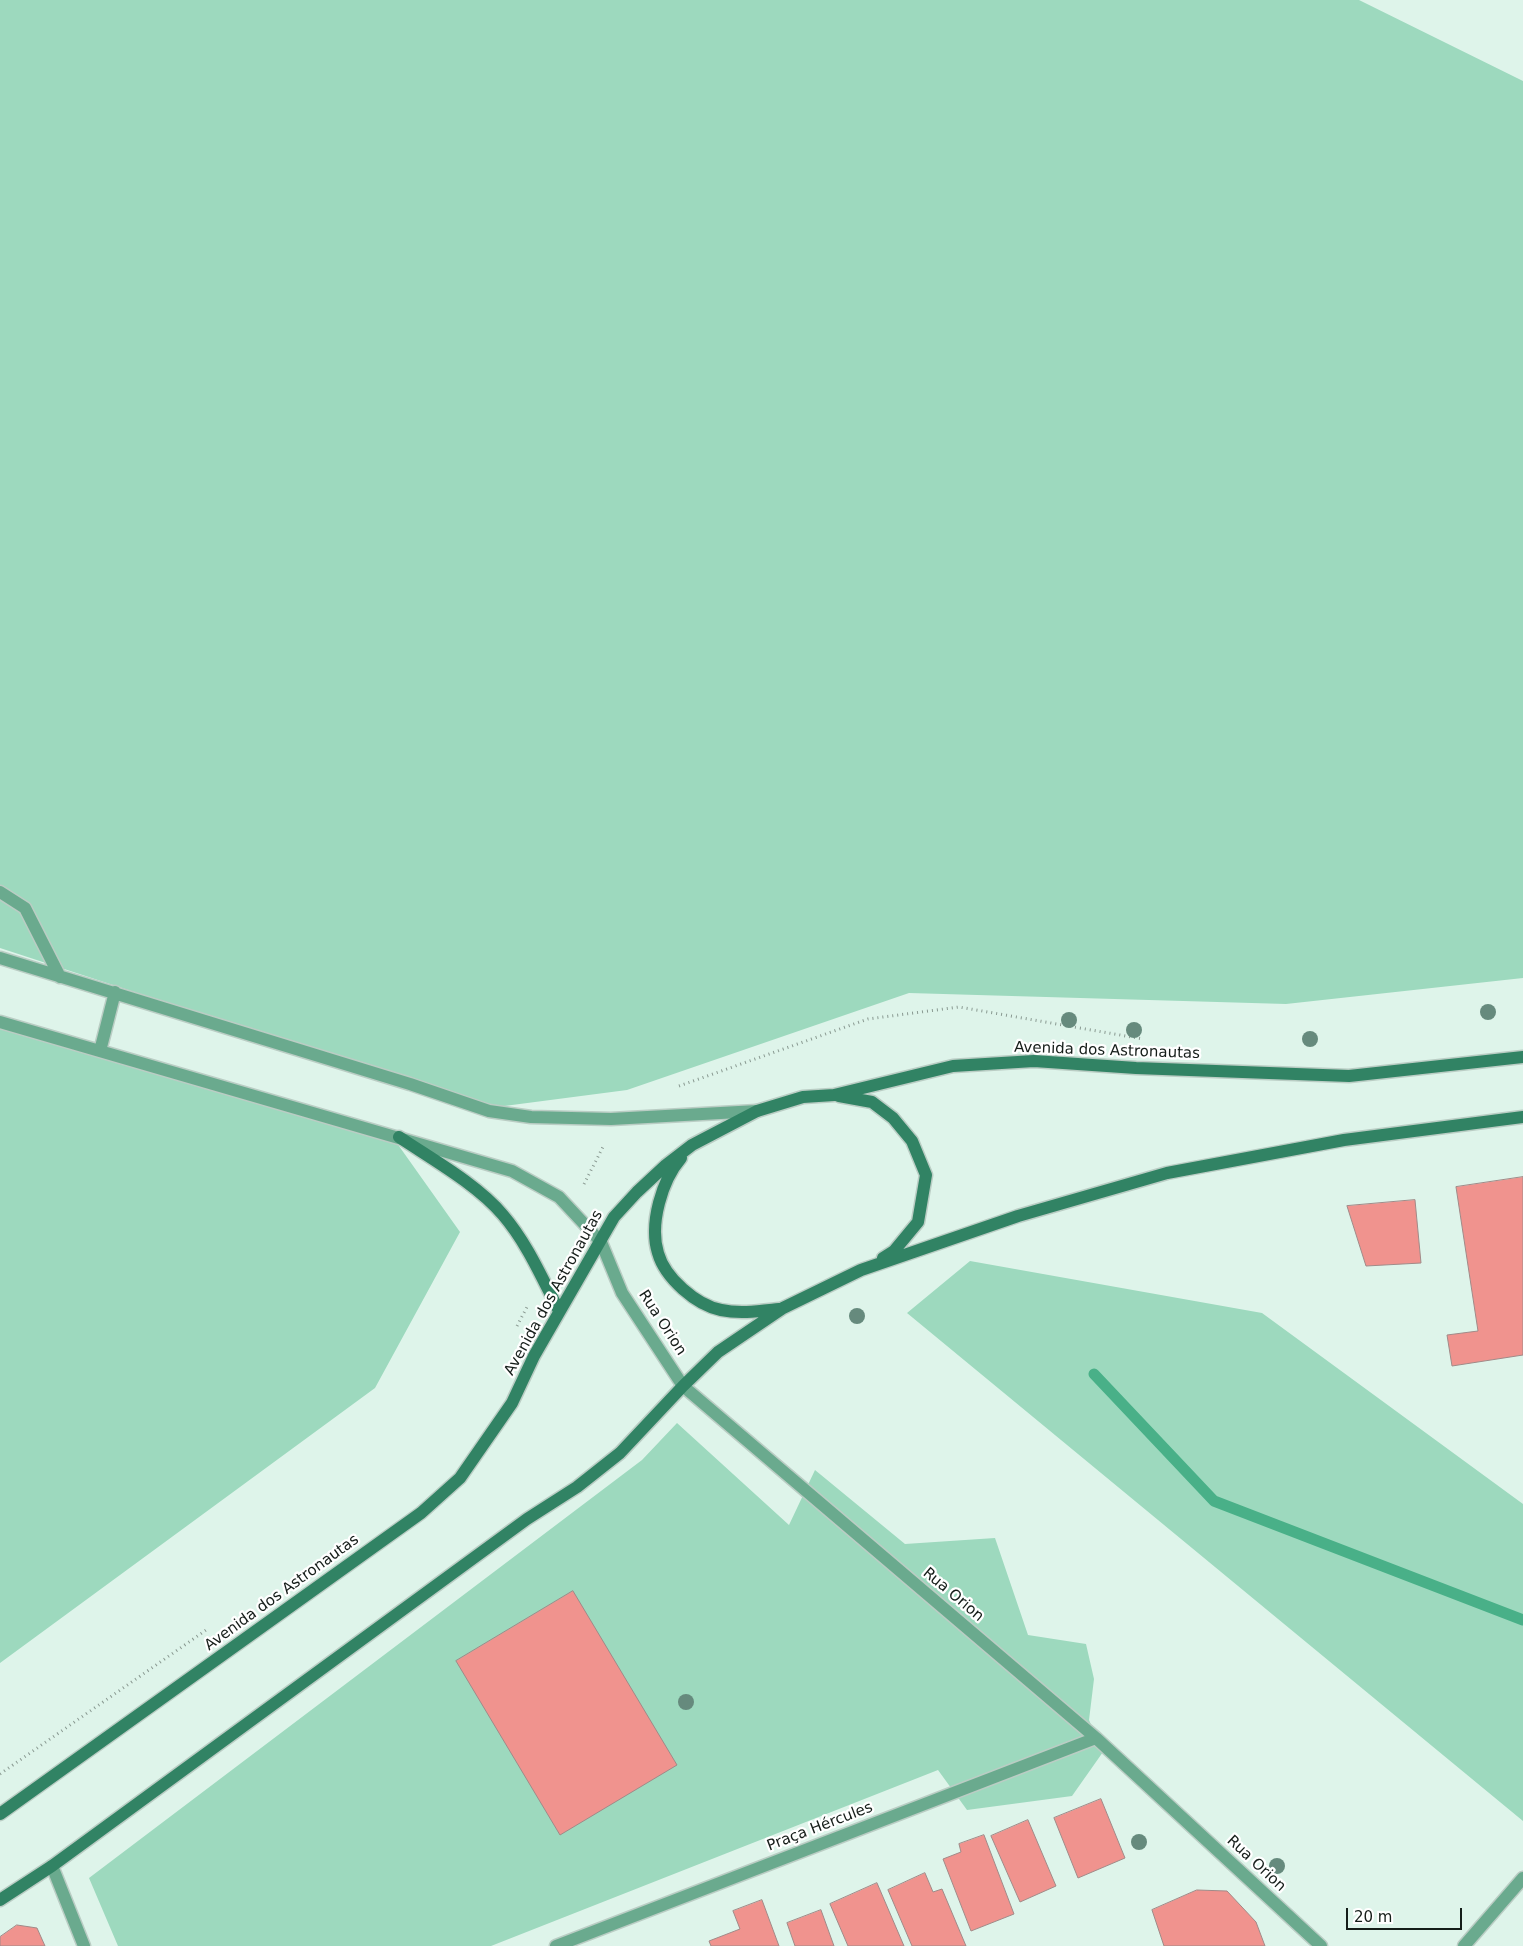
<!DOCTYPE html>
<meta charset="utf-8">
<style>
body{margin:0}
#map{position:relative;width:1523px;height:1946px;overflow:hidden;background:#def4ea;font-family:"DejaVu Sans",sans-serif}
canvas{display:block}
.scale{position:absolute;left:1346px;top:1908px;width:116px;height:22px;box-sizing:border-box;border:2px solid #151d19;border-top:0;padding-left:6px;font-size:15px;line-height:18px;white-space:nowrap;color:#151d19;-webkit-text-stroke:4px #fff;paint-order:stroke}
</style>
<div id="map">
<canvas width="1523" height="1946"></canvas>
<div class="scale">20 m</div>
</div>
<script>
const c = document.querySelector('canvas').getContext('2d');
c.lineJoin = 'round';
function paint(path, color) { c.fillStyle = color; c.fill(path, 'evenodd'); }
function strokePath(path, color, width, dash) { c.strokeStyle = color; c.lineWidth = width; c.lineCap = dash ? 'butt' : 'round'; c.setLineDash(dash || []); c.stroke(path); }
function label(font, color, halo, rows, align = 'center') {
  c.font = font + ' "DejaVu Sans",sans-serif'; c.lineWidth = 4.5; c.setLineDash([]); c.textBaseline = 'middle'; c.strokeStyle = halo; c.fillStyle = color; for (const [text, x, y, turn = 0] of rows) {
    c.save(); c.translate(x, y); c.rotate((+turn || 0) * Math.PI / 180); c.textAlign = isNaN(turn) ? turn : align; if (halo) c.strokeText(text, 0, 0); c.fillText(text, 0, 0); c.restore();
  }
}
paint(new Path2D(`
 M 0,0 L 1359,0 L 1523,81 L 1523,978 L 1286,1004 L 909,993 L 627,1090 L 489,1108 L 0,948 Z
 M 0,1024 L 394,1139 L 460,1232 L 375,1388 L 0,1663 Z
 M 970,1261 L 1262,1313 L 1523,1504 L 1523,1821 L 907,1313 Z
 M 677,1423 L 789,1525 L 815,1470 L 905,1544 L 995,1538 L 1028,1635 L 1086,1644 L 1094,1679 L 1089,1720 L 1103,1752 L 1072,1796 L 967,1810 L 938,1770 L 491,1946 L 118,1946 L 89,1878 L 642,1460 Z`), '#9dd9be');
strokePath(new Path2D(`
 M 1094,1374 L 1214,1501 L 1523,1620`), '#49b088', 11);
const building = new Path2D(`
 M 1523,1177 L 1523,1355 L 1452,1366 L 1447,1335 L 1478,1331 L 1456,1187 Z
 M 1415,1200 L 1421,1263 L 1366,1266 L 1347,1206 Z
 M 573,1591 L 677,1765 L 560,1835 L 456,1661 Z
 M 1101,1799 L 1125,1858 L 1078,1878 L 1054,1818 Z
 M 1028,1820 L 1056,1886 L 1020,1902 L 991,1836 Z
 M 984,1835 L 1014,1914 L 971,1931 L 943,1859 L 961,1852 L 959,1844 Z
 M 925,1873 L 933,1892 L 942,1889 L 966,1946 L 912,1946 L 888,1890 Z
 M 877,1883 L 904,1946 L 848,1946 L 830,1904 Z
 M 1197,1890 L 1227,1891 L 1256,1922 L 1265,1946 L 1164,1946 L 1152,1910 Z
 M 762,1900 L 779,1946 L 711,1946 L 709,1941 L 740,1929 L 733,1911 Z
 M 821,1910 L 834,1946 L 795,1946 L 787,1923 Z
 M 17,1925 L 37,1928 L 45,1946 L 0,1946 L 0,1937 Z`);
paint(building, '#f0938e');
strokePath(building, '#a08a88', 1);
const service = new Path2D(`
 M 0,892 L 25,908 L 60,977
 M 0,958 L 410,1084 L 489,1111 L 531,1117 L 611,1119 L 757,1111
 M 0,1022 L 512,1171 L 559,1197 L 601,1242
 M 100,1051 L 115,992`);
const minor = new Path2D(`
 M 601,1242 L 622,1293 L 683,1386 L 1096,1738 L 1321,1946
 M 52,1866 L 84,1946
 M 556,1946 L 1096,1738
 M 1464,1946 L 1523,1878`);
const secondary = new Path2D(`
 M 839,1096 L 872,1102 L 893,1118 L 912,1141 L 926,1175 L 918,1222 L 894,1251 L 883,1258
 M 399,1137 C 432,1159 478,1185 503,1215 C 527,1243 542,1278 559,1311
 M 681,1158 C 662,1180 649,1224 658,1253 C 665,1278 696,1305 721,1310 C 740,1314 760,1311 779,1309
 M 0,1814 L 421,1513 L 460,1478 L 512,1403 L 534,1356 L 614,1217 L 637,1192 L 666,1165 L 692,1145 L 757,1111 L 803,1097 L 834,1095 L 953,1066 L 1034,1061 L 1136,1068 L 1349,1076 L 1523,1057
 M 0,1900 L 52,1866 L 527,1519 L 577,1487 L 620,1453 L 683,1386 L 718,1352 L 783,1308 L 861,1270 L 1018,1216 L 1167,1173 L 1344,1140 L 1523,1117`);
strokePath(service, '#bacdc4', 15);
strokePath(minor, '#bacdc4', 15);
strokePath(secondary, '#bacdc4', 15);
strokePath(new Path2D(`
 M 679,1086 L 868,1019 L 959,1007 L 1143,1039
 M 584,1184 L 604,1145
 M 517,1326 L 527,1307
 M 0,1774 L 209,1628`), '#899991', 3, [1, 4]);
strokePath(service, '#6aaa8e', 12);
strokePath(minor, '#6aaa8e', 12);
strokePath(secondary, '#318364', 12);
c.fillStyle = '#668a7d';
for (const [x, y] of [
 [1488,1012],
 [1069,1020],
 [1134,1030],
 [1310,1039],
 [857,1316],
 [686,1702],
 [1139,1842],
 [1277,1866]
]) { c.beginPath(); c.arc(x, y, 8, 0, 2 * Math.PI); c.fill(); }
label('15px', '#151d19', '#fff', [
 ["Avenida dos Astronautas",1107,1051,2],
 ["Avenida dos Astronautas",554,1293,-61],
 ["Rua Orion",662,1323,57],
 ["Avenida dos Astronautas",282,1593,-36],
 ["Rua Orion",953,1595,40],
 ["Praça Hércules",820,1827,-21],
 ["Rua Orion",1256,1864,43]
]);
</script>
